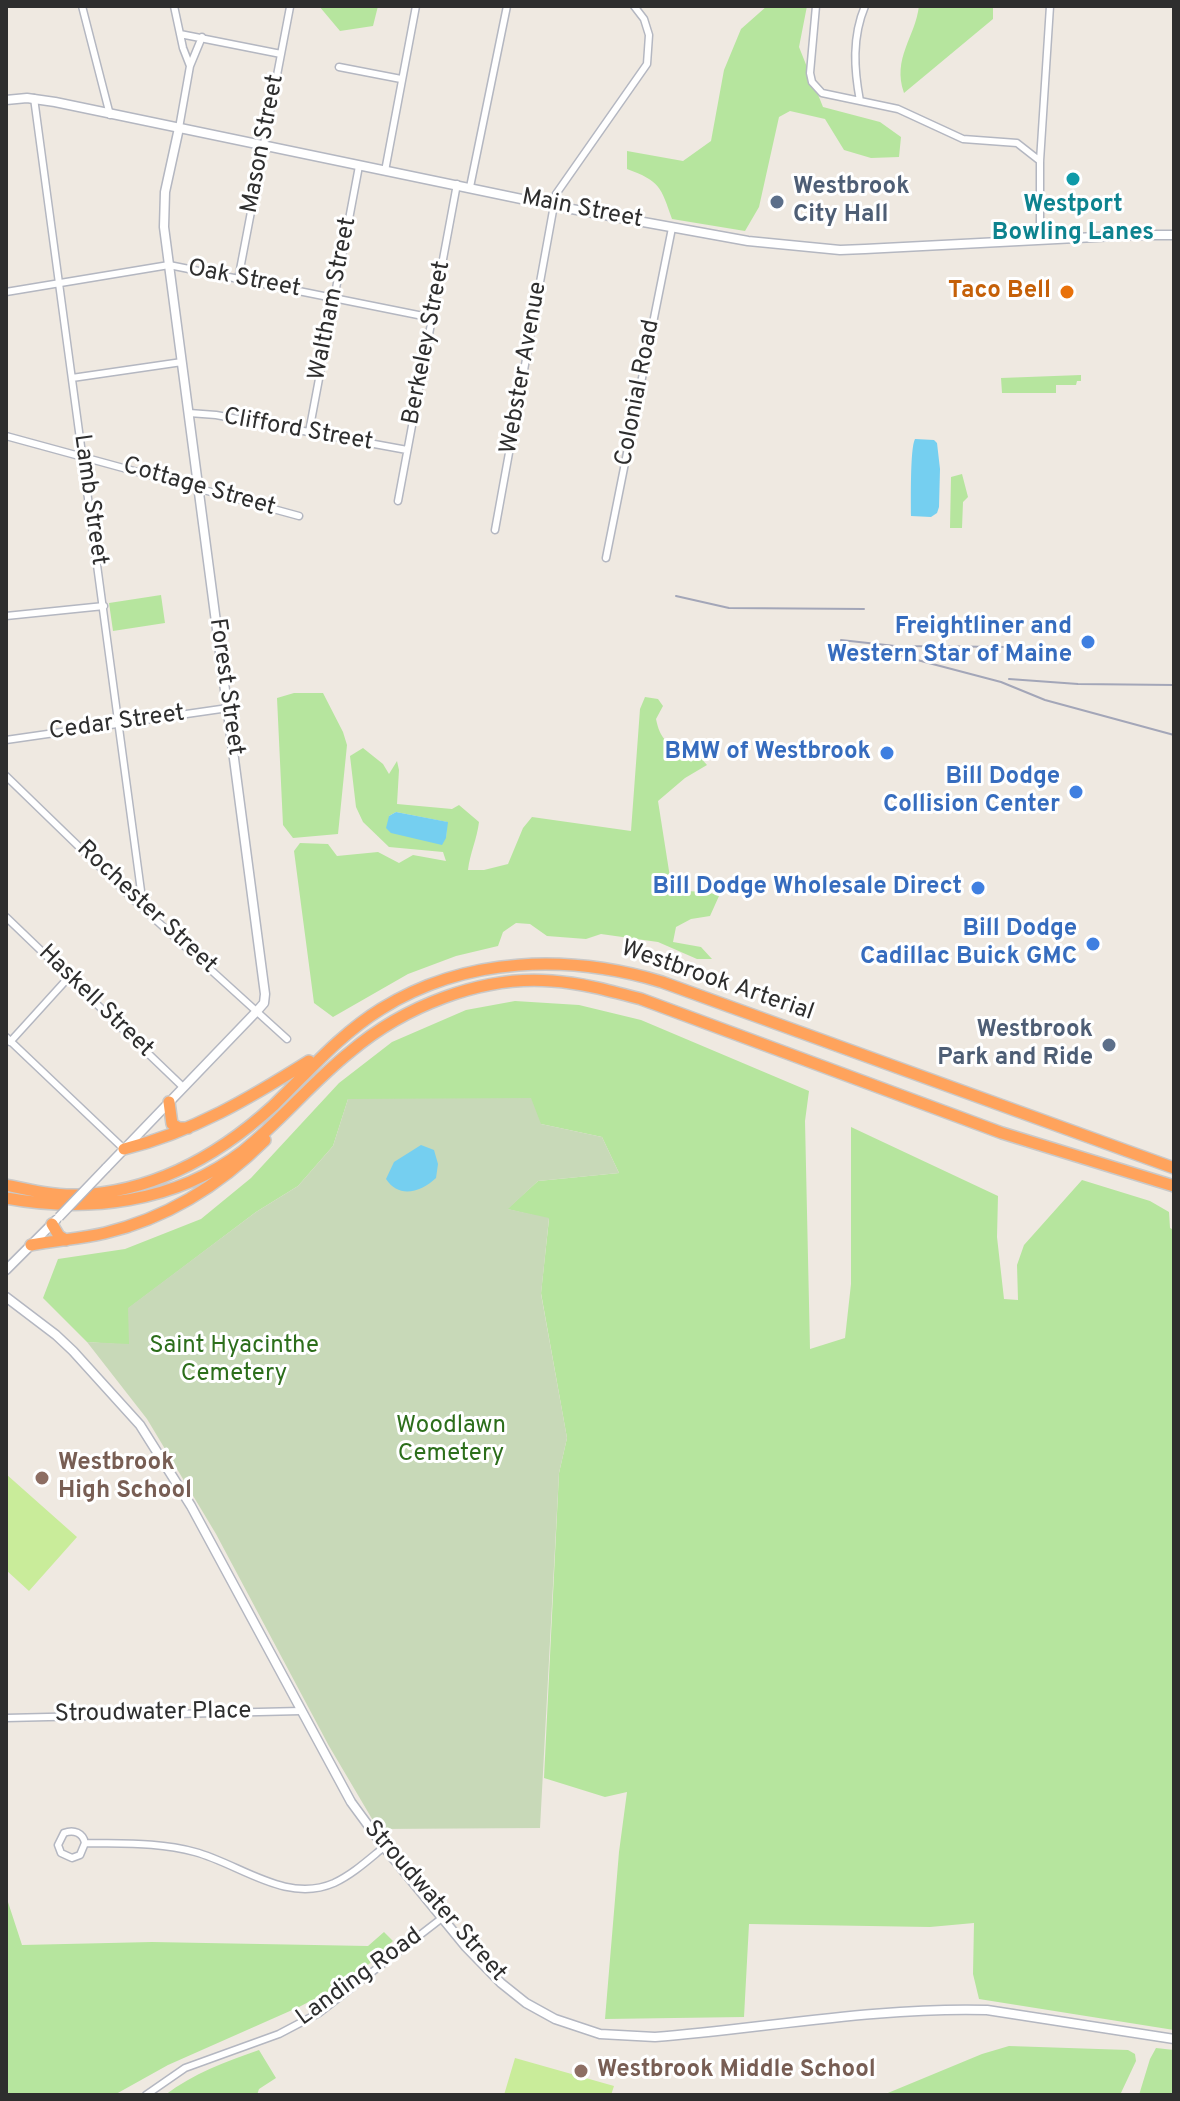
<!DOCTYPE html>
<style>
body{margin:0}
#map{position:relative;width:1180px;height:2101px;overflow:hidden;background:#efe9e1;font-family:Overpass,sans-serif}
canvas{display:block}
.frame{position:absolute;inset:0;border:8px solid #2e2e2e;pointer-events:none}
</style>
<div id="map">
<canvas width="1180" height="2101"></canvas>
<div class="frame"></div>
</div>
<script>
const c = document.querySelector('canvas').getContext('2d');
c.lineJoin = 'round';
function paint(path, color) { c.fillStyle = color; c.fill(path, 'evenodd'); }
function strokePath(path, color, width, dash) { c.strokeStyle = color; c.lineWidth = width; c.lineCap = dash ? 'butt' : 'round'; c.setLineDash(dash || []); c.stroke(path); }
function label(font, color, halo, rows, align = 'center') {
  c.font = font + ' Overpass,sans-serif'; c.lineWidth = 6; c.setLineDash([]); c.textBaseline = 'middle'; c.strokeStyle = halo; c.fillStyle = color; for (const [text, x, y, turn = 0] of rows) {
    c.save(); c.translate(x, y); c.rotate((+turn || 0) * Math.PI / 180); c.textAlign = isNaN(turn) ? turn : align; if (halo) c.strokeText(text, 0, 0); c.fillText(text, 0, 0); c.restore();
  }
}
paint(new Path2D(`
 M 319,6 L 378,6 L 373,26 L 340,31 Z
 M 767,6 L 807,6 L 799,47 L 823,107 L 880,122 L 901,137 L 899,157 L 871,158 L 844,150 L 825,119 L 790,111 L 779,117 L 759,207 L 745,231 L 672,219 C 661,187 660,181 627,169 L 627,151 L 683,161 L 711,141 L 724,70 L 741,29 Z
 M 919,6 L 993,6 L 993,19 L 904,93 C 892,58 915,38 919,6 Z
 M 1081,375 L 1081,381 L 1077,381 L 1076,385 L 1056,385 L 1056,393 L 1002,393 L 1001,378 Z
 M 962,474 L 968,497 L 963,502 L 962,528 L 950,528 L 951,477 Z
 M 161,595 L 165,623 L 113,631 L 109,603 Z
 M 294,693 L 323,693 L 343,732 L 347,745 L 338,834 L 293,838 L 283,825 L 277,698 Z
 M 645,697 L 658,699 L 663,706 L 656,719 C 664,759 686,736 707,765 L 685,778 L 658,801 L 672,890 C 688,893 704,889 719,896 L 710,916 L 691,919 L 676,927 L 673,942 L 701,947 L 712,959 L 697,959 L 658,942 L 601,934 L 586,939 L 547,936 L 530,924 L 516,923 L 503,932 L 498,946 L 456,956 L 408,974 L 333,1017 L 314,1003 L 294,851 L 300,843 L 328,844 L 337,856 L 378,852 L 399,863 L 413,855 L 446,861 L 443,852 L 389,847 L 363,822 L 356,807 L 350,756 L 363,748 L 383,764 L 389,774 L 397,761 L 399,770 L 397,804 L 452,809 L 459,805 L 479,822 C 477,839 470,853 468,870 L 484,870 L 508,864 L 523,828 L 532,817 L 631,831 L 640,709 ZM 396,812 L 447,822 L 446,838 L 390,818 L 389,816 Z
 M 515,1001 L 579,1005 L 641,1020 L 809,1091 L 805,1121 L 810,1349 L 845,1338 L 851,1284 L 851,1127 L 998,1196 L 997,1237 L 1004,1299 L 1018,1300 L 1017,1265 L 1024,1245 L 1082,1180 L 1150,1201 L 1169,1212 L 1170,1228 L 1174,1230 L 1174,2030 L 979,1999 L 973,1974 L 974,1923 L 930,1927 L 749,1924 L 744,2017 L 605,2019 L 619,1852 L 627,1792 L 605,1797 L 544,1778 L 559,1473 L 567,1438 L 541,1293 L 549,1219 L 507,1209 L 538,1181 L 619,1173 L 602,1137 L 541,1124 L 348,1099 L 333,1146 L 298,1186 L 256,1212 L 129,1308 L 129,1345 L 87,1342 L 43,1298 L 58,1259 L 125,1249 L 201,1219 L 251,1178 L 339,1083 L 392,1042 L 466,1010 Z
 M 6,1896 L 22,1945 L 152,1942 L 368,1946 L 384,1932 L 393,1941 L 369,1964 L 335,1988 L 299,2007 L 168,2065 L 116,2094 L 9,2095 L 6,2087 Z
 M 1009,2046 L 1128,2050 L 1135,2054 L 1136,2061 L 1120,2095 L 883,2095 L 982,2054 Z
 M 1156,2048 L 1174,2050 L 1174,2095 L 1139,2095 L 1150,2059 Z
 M 259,2050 L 276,2078 L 259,2089 L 257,2095 L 165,2095 C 194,2073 225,2062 259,2050 Z`), '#b6e59e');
paint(new Path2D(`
 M 531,1098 L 541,1124 L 602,1137 L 619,1173 L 538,1181 L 508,1209 L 549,1218 L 541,1294 L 567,1438 L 559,1473 L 540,1828 L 378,1829 L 329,1746 L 216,1534 L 147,1419 L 87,1342 L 129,1344 L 128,1308 L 256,1212 L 298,1186 L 333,1146 L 348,1099 Z`), '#c8d9b8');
paint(new Path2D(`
 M 6,1474 L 77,1537 L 29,1591 L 6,1570 Z
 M 515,2058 L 614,2086 L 611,2095 L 504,2095 Z`), '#c9ec9a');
paint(new Path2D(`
 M 915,439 L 934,440 L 937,443 L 940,469 L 939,507 L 937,513 L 931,517 L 911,516 C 911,502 910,448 915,439 Z
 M 396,812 L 448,822 L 446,838 L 442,845 L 391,833 L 386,828 L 389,816 Z
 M 421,1145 L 434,1150 L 438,1164 L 436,1178 C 421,1192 399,1199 386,1179 L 394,1162 Z`), '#75cff0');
const street = new Path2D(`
 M 82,6 L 110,115
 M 174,6 L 183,48 L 190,66 L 179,128
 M 816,6 L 810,73 L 812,82 L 822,93 L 898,109 L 963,139 L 1017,143 L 1040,161
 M 180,34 L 281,54
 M 190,66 L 202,37
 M 339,67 L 401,79
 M 34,98 L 141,891 L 136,902
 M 860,101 C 854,69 852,37 865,6
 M 385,171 L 416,6
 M 470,187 L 507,6
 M 1040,239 L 1040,161 L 1050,6
 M 238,280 L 290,7
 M 6,292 L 169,265 L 433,318
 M 72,378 L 182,362
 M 189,413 L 216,415 L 407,450
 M 309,432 L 359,166
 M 6,436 L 299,516
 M 398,501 L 457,184
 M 495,530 L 556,194 L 647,64 L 649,35 L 644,19 L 634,6
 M 606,558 L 672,228
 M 6,616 L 104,606
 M 6,740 L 228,708
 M 6,776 L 136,902 L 287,1039
 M 6,917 L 183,1087
 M 6,1037 L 124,1149
 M 10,1042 L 69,977
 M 6,1718 L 301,1711
 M 85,1843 L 80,1855 L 72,1858 L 61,1853 L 58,1845 L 64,1833 C 74,1829 83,1833 85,1843 C 122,1844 159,1842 195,1852 C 240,1864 286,1904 334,1883 C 353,1874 368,1860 384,1847
 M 146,2095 L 185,2068 L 279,2034 L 319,2013 L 442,1918`);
const secondary = new Path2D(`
 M 6,100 L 27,98 L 55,102 L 555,206 L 748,241 L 840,250 L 865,249 L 1134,235 L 1174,235
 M 106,1168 L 257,1011 L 264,1003 L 265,994 L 164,227 L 165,192 L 179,128
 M 6,1270 L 56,1220
 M 6,1297 L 56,1335 L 73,1351 L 140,1425 L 191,1506 L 351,1802 L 384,1847 L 466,1947 L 501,1983 L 526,2003 L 555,2019 L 600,2034 L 655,2037 C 765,2028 877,2007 987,2010 L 1174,2039`);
const highway = new Path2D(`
 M 169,1102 L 172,1124 L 179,1128 L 188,1128
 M 124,1149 C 193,1132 250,1098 309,1061
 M 6,1185 C 29,1190 54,1196 78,1195 C 153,1192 219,1155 273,1106 C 308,1072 339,1035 381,1009 C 466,956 569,954 662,982 L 1174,1168
 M 6,1198 C 87,1213 175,1203 243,1151 C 281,1121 312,1082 350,1052 C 403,1007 481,975 552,981 C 582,983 611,991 641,999 L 1002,1133 L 1174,1186
 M 52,1224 L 59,1236 L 66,1240
 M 31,1245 C 55,1240 80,1239 105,1233 C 167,1218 220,1185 265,1140`);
strokePath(street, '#b4b7c1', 9);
strokePath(secondary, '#b4b7c1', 11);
strokePath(highway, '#c9c9c9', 14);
strokePath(street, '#fff', 6);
strokePath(secondary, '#fff', 8);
strokePath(highway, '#ffa35c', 11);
strokePath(new Path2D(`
 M 676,596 L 729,608 L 864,609
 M 841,640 L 895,646 L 1013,647
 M 883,651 L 1001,682 L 1045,700 L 1174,735
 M 1009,679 L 1078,684 L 1174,685`), '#a3a6b8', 2);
const secondaryBridge = new Path2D(`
 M 59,1217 L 106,1168`);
strokePath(secondaryBridge, '#b4b7c1', 11, []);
strokePath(secondaryBridge, '#fff', 8);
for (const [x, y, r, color] of [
 [1073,179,8,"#0f9aa8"],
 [777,202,8,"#5c6f8a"],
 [1067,292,8,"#e8710a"],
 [1088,642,8,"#3f7fe0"],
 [887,753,8,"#3f7fe0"],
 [1076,792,8,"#3f7fe0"],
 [978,888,8,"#3f7fe0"],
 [1093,944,8,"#3f7fe0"],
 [1109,1045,8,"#5c6f8a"],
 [42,1478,8,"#8d6e63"],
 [581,2071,8,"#8d6e63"]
]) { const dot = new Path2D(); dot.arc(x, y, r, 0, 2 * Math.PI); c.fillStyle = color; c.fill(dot); strokePath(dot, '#fff', 3); }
label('24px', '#2e2e2e', '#fff', [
 ["Mason Street",264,144,-79],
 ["Main Street",582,210,11],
 ["Oak Street",244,280,11],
 ["Waltham Street",334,299,-79],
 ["Berkeley Street",428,343,-79],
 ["Webster Avenue",525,368,-80],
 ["Colonial Road",639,393,-79],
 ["Clifford Street",298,431,10],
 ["Cottage Street",199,488,16],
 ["Lamb Street",89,500,82],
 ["Forest Street",225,687,82],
 ["Cedar Street",117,724,-8],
 ["Rochester Street",146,908,43],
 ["Westbrook Arterial",717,982,19],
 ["Haskell Street",95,1002,44],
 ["Stroudwater Place",153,1714,-1],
 ["Stroudwater Street",434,1902,49],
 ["Landing Road",360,1978,-36]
]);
label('bold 24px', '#4e5e75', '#fff', [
 ["Westbrook",793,188],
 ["City Hall",793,216],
 ["Westbrook",1093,1031,"right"],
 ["Park and Ride",1093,1059,"right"]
], 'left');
label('bold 24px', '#0d838f', '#fff', [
 ["Westport",1073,206],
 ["Bowling Lanes",1073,234]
]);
label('bold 24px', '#c56008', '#fff', [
 ["Taco Bell",1051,292]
], 'right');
label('bold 24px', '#366cbe', '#fff', [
 ["Freightliner and",1072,628],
 ["Western Star of Maine",1072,656],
 ["BMW of Westbrook",871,753],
 ["Bill Dodge",1060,778],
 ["Collision Center",1060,806],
 ["Bill Dodge Wholesale Direct",962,888],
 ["Bill Dodge",1077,930],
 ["Cadillac Buick GMC",1077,958]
], 'right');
label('24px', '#2c6e1b', '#fff', [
 ["Saint Hyacinthe",234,1347],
 ["Cemetery",234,1375],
 ["Woodlawn",451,1427],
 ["Cemetery",451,1455]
]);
label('bold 24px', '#785e54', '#fff', [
 ["Westbrook",58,1464],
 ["High School",58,1492],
 ["Westbrook Middle School",597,2071]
], 'left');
</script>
